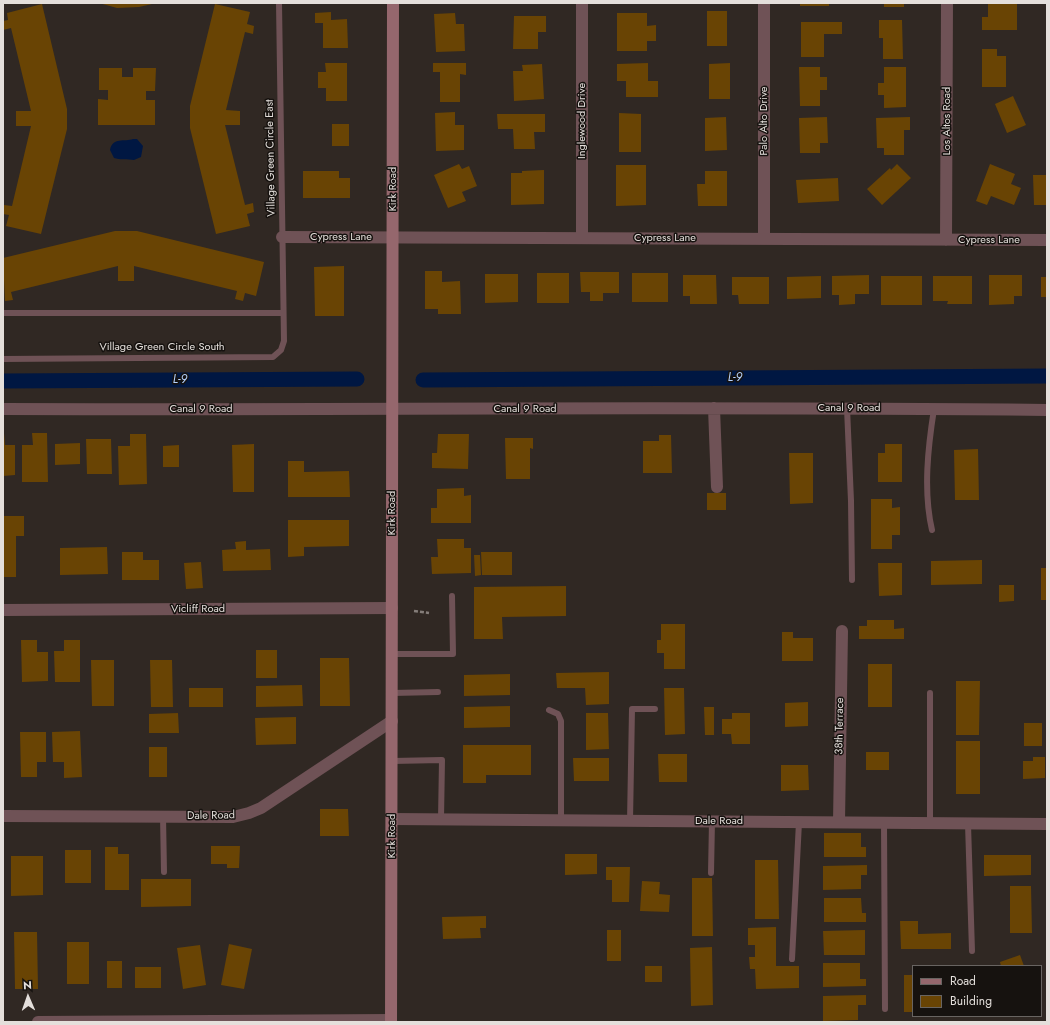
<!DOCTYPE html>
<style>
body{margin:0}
#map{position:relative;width:1050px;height:1025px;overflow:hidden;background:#302823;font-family:Jost,sans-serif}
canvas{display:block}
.frame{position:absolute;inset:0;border:4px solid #e4dfdb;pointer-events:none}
.legend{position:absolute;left:912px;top:965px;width:130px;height:52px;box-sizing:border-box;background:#16120f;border:1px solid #686461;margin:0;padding:5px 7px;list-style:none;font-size:12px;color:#e4dfdb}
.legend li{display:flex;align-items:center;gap:8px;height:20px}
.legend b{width:20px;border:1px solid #686461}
.north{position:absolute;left:8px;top:977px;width:40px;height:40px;-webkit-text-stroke:3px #16120f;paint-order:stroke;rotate:358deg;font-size:11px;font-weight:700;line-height:16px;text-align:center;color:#e4dfdb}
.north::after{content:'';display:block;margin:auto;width:14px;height:18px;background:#e4dfdb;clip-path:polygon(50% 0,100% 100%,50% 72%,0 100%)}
</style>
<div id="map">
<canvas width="1050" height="1025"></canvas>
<div class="frame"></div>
<ul class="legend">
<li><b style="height:5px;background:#95676d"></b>Road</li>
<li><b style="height:11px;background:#694404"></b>Building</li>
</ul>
<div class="north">N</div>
</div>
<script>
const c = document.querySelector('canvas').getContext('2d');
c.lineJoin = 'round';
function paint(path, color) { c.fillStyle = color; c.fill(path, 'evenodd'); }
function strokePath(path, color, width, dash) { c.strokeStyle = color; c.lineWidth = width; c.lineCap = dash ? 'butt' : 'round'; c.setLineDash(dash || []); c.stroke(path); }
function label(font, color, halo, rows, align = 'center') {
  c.font = font + ' Jost,sans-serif'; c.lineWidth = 3; c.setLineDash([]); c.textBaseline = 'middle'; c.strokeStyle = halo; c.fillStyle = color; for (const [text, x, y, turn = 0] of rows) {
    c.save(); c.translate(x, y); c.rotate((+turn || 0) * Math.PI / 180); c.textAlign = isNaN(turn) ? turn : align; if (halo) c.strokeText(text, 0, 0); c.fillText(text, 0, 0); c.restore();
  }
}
paint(new Path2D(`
 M 133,139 L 137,139 L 143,146 L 141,157 L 134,160 C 128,159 119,160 114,158 L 110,150 C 112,137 125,142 133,139 Z`), '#001742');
strokePath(new Path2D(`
 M 423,380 L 1047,376
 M 3,381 L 357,379`), '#001742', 15);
paint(new Path2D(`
 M 99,3 L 152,3 L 152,4 L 139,7 L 117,8 Z
 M 800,3 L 829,3 L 829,6 L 800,6 Z
 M 884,3 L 904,3 L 904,7 L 884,7 Z
 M 988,3 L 1017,3 L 1017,30 L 982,30 L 982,17 L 988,17 Z
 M 42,4 L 67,109 L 67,129 L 41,234 L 6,226 L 9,215 L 3,214 L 4,205 L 12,206 L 31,126 L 16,126 L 16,111 L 31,111 L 11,28 L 3,30 L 3,21 L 8,20 L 7,13 Z
 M 215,4 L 250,12 L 247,24 L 254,26 L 253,34 L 245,32 L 226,110 L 240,111 L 240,125 L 225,125 L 245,205 L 253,203 L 254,212 L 247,214 L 250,226 L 216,234 L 190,128 L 190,106 Z
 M 707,11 L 727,11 L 727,46 L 707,46 Z
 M 331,12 L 331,20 L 347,19 L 348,48 L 323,48 L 323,23 L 315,23 L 315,13 Z
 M 455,13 L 456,24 L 464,24 L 465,51 L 436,52 L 434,14 Z
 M 617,13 L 647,13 L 647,26 L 656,25 L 656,41 L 647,41 L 647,51 L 617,51 Z
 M 514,16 L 546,16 L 546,32 L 538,32 L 538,49 L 513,49 Z
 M 879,20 L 902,20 L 903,59 L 883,59 L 883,38 L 879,38 Z
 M 801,22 L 842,22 L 842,34 L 824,34 L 824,57 L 801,57 Z
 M 982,49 L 997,49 L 997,56 L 1006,56 L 1006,87 L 982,87 Z
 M 325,63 L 347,63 L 347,101 L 326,101 L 326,88 L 318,88 L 318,72 L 326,72 Z
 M 433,63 L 466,63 L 466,75 L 460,74 L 460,102 L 440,102 L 440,72 L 433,72 Z
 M 648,63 L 648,81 L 658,81 L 658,97 L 626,97 L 626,81 L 617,81 L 617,64 Z
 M 730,63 L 730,99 L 709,99 L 709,64 Z
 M 542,64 L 544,99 L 514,101 L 513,71 L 523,71 L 522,65 Z
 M 799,67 L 820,67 L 820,77 L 827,77 L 827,90 L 820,90 L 820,106 L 800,106 Z
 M 884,67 L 906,67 L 906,107 L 884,108 L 884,95 L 878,95 L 878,83 L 884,83 Z
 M 99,68 L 122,68 L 122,77 L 133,77 L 133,68 L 156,68 L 155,91 L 146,91 L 146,100 L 155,100 L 155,125 L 98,125 L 98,99 L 108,100 L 108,90 L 99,90 Z
 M 1013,96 L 1026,125 L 1007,133 L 995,104 Z
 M 455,112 L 455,125 L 464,125 L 464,150 L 436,151 L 435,113 Z
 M 619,113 L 641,114 L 641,152 L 619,152 Z
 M 497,114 L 545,114 L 545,132 L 534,132 L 535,149 L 514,149 L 513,129 L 498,129 Z
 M 726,117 L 727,150 L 705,151 L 705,118 Z
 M 827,117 L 828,143 L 820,143 L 820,153 L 800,153 L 799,118 Z
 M 910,117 L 910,130 L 904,130 L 904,155 L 884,155 L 884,148 L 877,148 L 876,118 Z
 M 332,124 L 349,124 L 349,146 L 332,146 Z
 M 459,164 L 462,169 L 469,166 L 477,186 L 462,192 L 466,201 L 448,208 L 434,175 Z
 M 897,164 L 911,178 L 882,205 L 867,189 L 890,168 L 891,170 Z
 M 990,164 L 1015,174 L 1011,184 L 1021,188 L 1014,205 L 991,196 L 987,205 L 976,201 Z
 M 616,165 L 646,165 L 646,205 L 616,206 Z
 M 544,170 L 544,204 L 511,205 L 511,173 L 522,173 L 522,171 Z
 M 303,171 L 339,171 L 339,178 L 350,178 L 350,198 L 303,198 Z
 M 705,171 L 727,171 L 727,206 L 698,206 L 697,184 L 705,184 Z
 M 1033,175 L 1047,175 L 1047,205 L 1034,205 Z
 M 838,178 L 839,201 L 798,203 L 796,180 Z
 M 115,231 L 137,231 L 264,262 L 256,296 L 245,293 L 243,301 L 235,299 L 237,291 L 134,266 L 134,281 L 118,281 L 118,266 L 11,292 L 13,300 L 5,301 L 3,258 Z
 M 344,266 L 344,316 L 315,316 L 314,267 Z
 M 425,271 L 442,271 L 442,282 L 460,281 L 461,314 L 438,314 L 438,309 L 425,309 Z
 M 580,272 L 619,272 L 619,293 L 603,293 L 603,301 L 590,301 L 590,292 L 581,292 Z
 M 537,273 L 569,273 L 569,303 L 537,303 Z
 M 632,273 L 668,273 L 668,302 L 632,302 Z
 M 485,274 L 518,274 L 518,302 L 485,303 Z
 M 683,275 L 716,275 L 717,304 L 690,304 L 690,296 L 683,296 Z
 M 869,275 L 869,294 L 855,294 L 855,304 L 839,305 L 839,295 L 832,295 L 832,276 Z
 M 989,275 L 1022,275 L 1022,296 L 1014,296 L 1014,304 L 989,305 Z
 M 821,276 L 821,298 L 787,299 L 787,277 Z
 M 881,276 L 922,276 L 922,305 L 881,305 Z
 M 933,276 L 972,276 L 972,304 L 947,304 L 948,301 L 933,301 Z
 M 732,277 L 769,277 L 769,304 L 739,304 L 738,295 L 732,295 Z
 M 1041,277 L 1047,277 L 1047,297 L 1041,297 Z
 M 3,433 L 4,433 L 5,445 L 15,445 L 15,475 L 3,476 Z
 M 32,433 L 47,433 L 48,482 L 22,482 L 22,445 L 33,445 Z
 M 130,434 L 146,434 L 147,484 L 119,485 L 118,446 L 130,446 Z
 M 438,434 L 469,434 L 468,469 L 432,468 L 432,453 L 437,453 Z
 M 659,435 L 671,435 L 672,473 L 643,473 L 643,441 L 659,441 Z
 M 505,438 L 533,438 L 533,449 L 530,448 L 530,479 L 506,479 Z
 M 86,439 L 111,439 L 112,474 L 87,474 Z
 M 80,443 L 80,464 L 55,465 L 55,444 Z
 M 254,444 L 254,492 L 233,492 L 232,445 Z
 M 885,444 L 902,444 L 902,482 L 878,482 L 878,453 L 885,453 Z
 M 179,445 L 179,467 L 163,467 L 163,446 Z
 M 978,449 L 979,500 L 955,500 L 954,450 Z
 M 789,453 L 813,453 L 813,503 L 790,504 Z
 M 288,461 L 304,461 L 304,472 L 349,471 L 350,497 L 288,497 Z
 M 464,488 L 464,496 L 471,495 L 471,523 L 431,523 L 431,508 L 437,508 L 437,489 Z
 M 707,493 L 726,493 L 726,510 L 707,510 Z
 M 871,499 L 892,499 L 892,508 L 900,507 L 900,535 L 892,535 L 892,549 L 871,549 Z
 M 3,516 L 24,516 L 24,536 L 16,536 L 16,577 L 3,577 Z
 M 288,520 L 349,520 L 349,546 L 304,547 L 304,556 L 288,557 Z
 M 437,539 L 464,539 L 464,548 L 471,548 L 471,573 L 432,574 L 431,557 L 438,557 Z
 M 246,541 L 246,550 L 270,549 L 271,570 L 223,571 L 222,550 L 236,549 L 235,542 Z
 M 107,547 L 108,574 L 60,575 L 60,548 Z
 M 122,552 L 143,552 L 143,560 L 159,560 L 159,580 L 122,580 Z
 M 481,552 L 512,552 L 512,575 L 482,575 Z
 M 474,555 L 480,555 L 481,575 L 475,576 Z
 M 982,560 L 982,584 L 931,585 L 931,561 Z
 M 201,562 L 203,588 L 186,589 L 184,563 Z
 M 878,563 L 902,563 L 902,595 L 879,596 Z
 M 1041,568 L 1047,568 L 1047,600 L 1041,600 Z
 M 999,585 L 1014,585 L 1014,601 L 999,602 Z
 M 566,586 L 566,616 L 502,617 L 503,639 L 474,639 L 474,587 Z
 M 867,620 L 894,620 L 894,629 L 904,628 L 904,639 L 859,639 L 859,626 L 867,626 Z
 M 661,624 L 685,624 L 685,669 L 664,669 L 664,653 L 657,653 L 657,640 L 661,640 Z
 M 782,632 L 793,632 L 793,638 L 813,638 L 813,661 L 782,661 Z
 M 21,640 L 37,640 L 37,652 L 48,652 L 48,681 L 22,682 Z
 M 64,640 L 80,640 L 80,682 L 55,682 L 54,651 L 64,651 Z
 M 256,650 L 277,650 L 277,678 L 256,678 Z
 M 320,658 L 349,658 L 350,706 L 320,706 Z
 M 91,660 L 114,660 L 114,706 L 92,706 Z
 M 150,660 L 172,660 L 173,707 L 151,707 Z
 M 868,664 L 892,664 L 892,707 L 868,707 Z
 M 609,672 L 609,704 L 586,705 L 585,688 L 557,688 L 556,673 Z
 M 510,674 L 510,695 L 464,696 L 464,675 Z
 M 956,681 L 980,681 L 979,735 L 956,735 Z
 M 302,685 L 303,706 L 256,707 L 256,686 Z
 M 189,688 L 223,688 L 223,707 L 189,707 Z
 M 664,688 L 684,688 L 685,734 L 665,735 Z
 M 808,702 L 808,726 L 785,727 L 785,703 Z
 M 510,706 L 510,727 L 464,728 L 464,707 Z
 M 704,707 L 714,707 L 714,735 L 705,735 Z
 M 178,713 L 179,733 L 149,733 L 149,714 Z
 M 586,713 L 608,713 L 609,749 L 586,750 Z
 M 732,713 L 750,713 L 750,744 L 732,744 L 731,734 L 722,734 L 722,719 L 732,719 Z
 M 296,717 L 296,744 L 256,745 L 255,718 Z
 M 1024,723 L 1042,723 L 1042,746 L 1024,746 Z
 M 80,731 L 82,777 L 64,778 L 64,762 L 53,762 L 52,732 Z
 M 20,732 L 46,732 L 46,762 L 37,762 L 37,777 L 21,777 Z
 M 956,741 L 980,741 L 980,794 L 956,794 Z
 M 463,745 L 531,745 L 531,775 L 486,775 L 486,783 L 463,783 Z
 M 149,747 L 167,747 L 167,777 L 149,777 Z
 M 866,752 L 889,752 L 889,770 L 866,770 Z
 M 658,754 L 687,754 L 687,782 L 659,782 Z
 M 1033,757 L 1045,757 L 1045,778 L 1023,779 L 1023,761 L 1033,761 Z
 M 573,758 L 609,758 L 609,781 L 574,781 Z
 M 781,765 L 808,765 L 809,790 L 781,791 Z
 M 320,809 L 348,809 L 349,836 L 320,836 Z
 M 824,833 L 861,833 L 861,847 L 866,847 L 866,857 L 824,857 Z
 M 211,846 L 240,846 L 239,868 L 227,868 L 227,864 L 211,864 Z
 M 105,847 L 118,847 L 118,854 L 129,854 L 129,890 L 105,890 Z
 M 65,850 L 91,850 L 91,883 L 65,883 Z
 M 565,854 L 597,854 L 597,874 L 565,875 Z
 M 984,855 L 1031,855 L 1031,875 L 984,876 Z
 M 11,856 L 43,856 L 43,895 L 11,896 Z
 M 755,860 L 778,860 L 779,919 L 755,919 Z
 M 867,865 L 867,875 L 861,875 L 861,889 L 823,890 L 823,866 Z
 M 606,867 L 630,867 L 629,902 L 612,902 L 612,880 L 606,880 Z
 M 692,878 L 712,878 L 713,936 L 692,936 Z
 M 141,879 L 191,879 L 191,906 L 141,907 Z
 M 642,881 L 660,882 L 659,894 L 670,895 L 669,912 L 640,911 Z
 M 1010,886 L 1031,886 L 1032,933 L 1010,933 Z
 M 824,898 L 861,898 L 862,913 L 866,913 L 866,922 L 824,922 Z
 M 486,916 L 486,928 L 480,928 L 481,938 L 443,939 L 442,917 Z
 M 900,921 L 918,921 L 918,934 L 951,933 L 951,949 L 901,949 Z
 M 776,927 L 776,966 L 799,966 L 799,988 L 756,989 L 755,969 L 750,969 L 749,957 L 755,957 L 755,945 L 748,945 L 748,928 Z
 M 607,930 L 621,930 L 621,961 L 607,961 Z
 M 865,930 L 865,955 L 824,955 L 823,931 Z
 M 14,932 L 37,932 L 38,989 L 15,989 Z
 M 67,942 L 89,942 L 89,984 L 67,984 Z
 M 229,944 L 252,949 L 244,989 L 221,985 Z
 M 200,945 L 206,985 L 183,989 L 177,948 Z
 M 712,947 L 713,1005 L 691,1006 L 690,948 Z
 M 1020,955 L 1024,966 L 1001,966 L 1000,962 Z
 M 107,961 L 122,961 L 122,988 L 107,988 Z
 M 823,963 L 860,963 L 860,979 L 866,979 L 866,986 L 823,987 Z
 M 645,966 L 662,966 L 662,982 L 645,982 Z
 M 135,967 L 161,967 L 161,988 L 135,988 Z
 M 904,975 L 913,975 L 913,1012 L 904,1012 Z
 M 866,995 L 866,1005 L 858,1005 L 858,1020 L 823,1021 L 823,996 Z`), '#694404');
strokePath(new Path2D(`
 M 414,611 L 429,613`), '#847d79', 2.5, [4, 2]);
strokePath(new Path2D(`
 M 3,313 L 283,313
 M 3,359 L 273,357 L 281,350 L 284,341 L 279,3
 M 847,408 L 851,501 L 852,580
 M 932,530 C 923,491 928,447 934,409
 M 392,654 L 453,654 L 452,596
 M 392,693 L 438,692
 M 549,710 L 558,714 L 561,721 L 561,820
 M 392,761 L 442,760 L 441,819
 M 163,816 L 164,872
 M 630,821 L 632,709 L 655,709
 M 884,823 L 885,1009
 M 930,823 L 930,693
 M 968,824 L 972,951
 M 711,873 L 712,821
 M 792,959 L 799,822`), '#6f5256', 6);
strokePath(new Path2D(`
 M 282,237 L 1047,240
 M 582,238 L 582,3
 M 764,239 L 764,3
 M 946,240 L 947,3
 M 714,408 L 717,487
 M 3,409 C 351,410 699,406 1047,410
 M 3,610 L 392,608
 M 3,816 L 233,817 L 249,813 L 261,808 L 392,721
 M 392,819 L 1047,824
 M 839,822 L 842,631
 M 38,1022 L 391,1020`), '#6f5256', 12);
strokePath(new Path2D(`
 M 391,1022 L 393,3`), '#95676d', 12);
label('11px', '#e4dfdb', '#16120f', [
 ["Inglewood Drive",582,121,-90],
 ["Palo Alto Drive",764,121,-90],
 ["Los Altos Road",947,121,-90],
 ["Village Green Circle East",271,158,-91],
 ["Kirk Road",393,189,-90],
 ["Cypress Lane",341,237],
 ["Cypress Lane",665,238],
 ["Cypress Lane",989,240],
 ["Village Green Circle South",162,347],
 ["Canal 9 Road",849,408],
 ["Canal 9 Road",201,409],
 ["Canal 9 Road",525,409],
 ["Kirk Road",392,513,-90],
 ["Vicliff Road",198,609],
 ["38th Terrace",840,726,-89],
 ["Dale Road",211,816,-1],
 ["Dale Road",719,821],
 ["Kirk Road",392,836,-90]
]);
label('italic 12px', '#b5d2ff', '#16120f', [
 ["L-9",735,378],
 ["L-9",180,380]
]);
</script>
